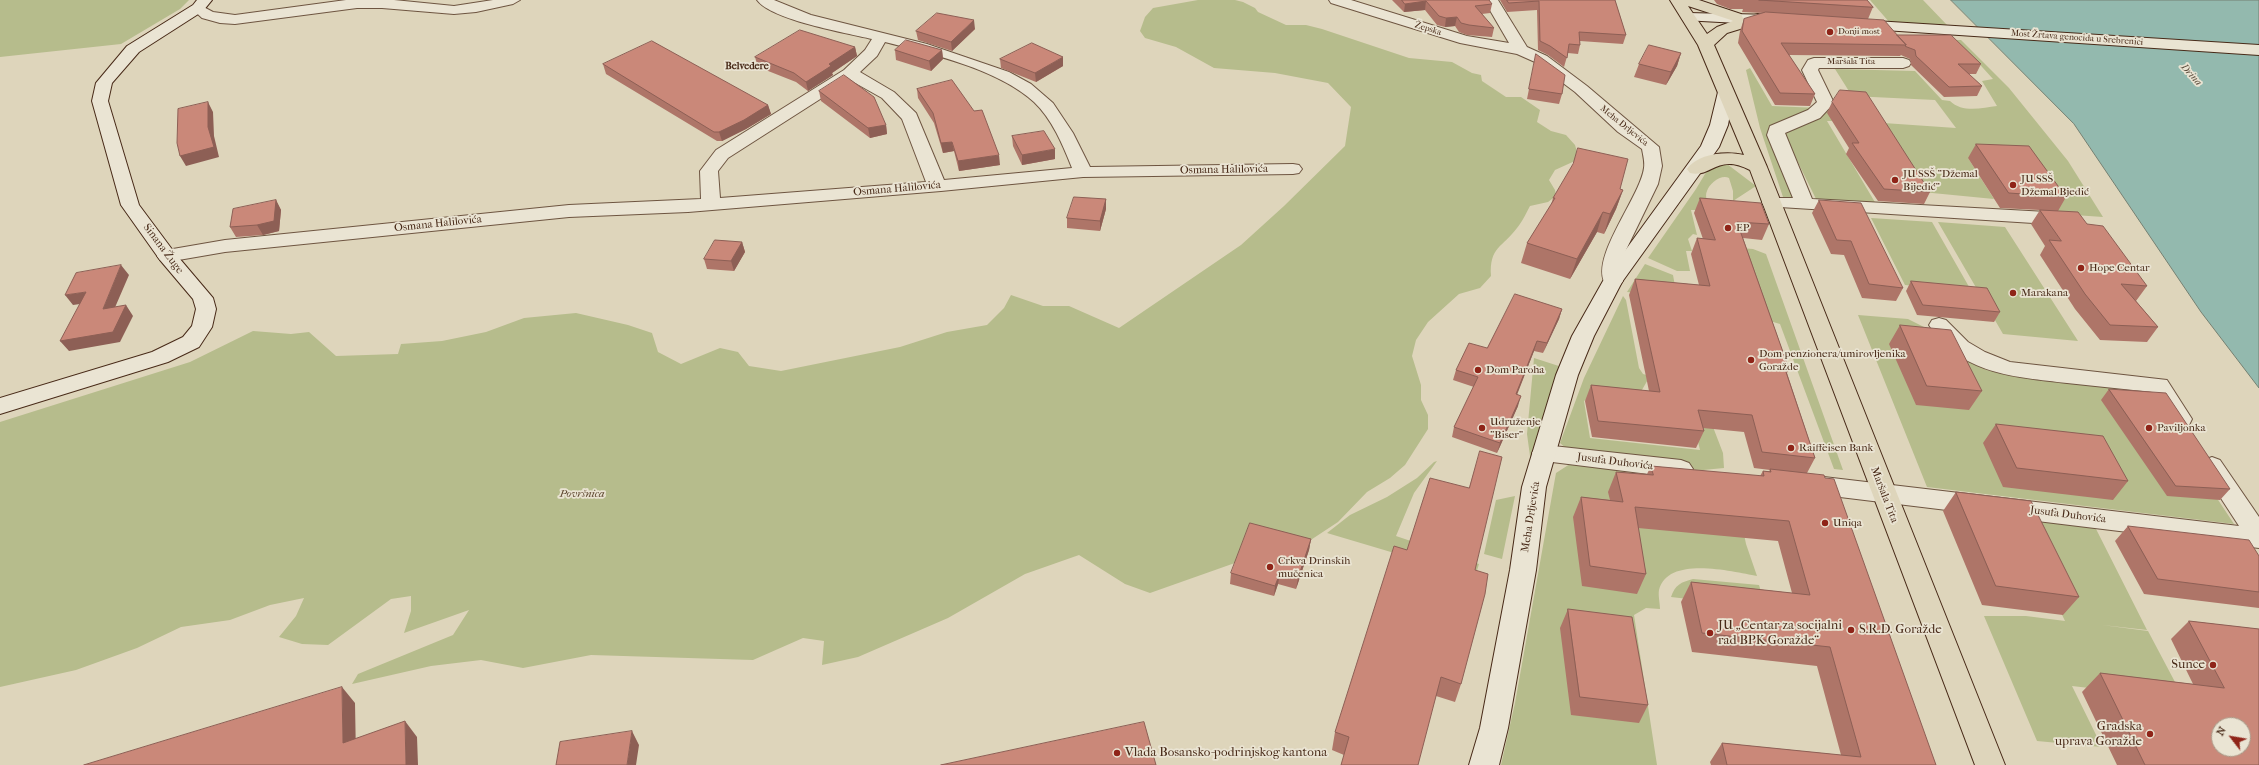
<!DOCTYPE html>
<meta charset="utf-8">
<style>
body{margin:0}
#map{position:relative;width:2259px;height:765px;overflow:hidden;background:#ded5bb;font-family:"IM FELL French Canon",serif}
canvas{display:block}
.north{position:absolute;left:2211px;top:717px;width:40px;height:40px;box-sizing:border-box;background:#eae4d3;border:1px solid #a99a88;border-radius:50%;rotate:301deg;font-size:11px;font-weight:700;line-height:16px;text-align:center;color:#482a18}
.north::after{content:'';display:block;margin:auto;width:14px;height:18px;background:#8f2418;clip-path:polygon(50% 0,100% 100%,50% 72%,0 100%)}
</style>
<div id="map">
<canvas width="2259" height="765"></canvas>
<div class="north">N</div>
</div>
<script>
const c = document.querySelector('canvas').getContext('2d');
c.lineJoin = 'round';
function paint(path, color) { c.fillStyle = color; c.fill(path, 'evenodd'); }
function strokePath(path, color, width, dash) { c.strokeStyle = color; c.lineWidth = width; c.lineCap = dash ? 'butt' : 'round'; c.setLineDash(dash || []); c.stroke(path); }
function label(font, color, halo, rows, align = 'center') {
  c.font = font + ' "IM FELL French Canon",serif'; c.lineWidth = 3.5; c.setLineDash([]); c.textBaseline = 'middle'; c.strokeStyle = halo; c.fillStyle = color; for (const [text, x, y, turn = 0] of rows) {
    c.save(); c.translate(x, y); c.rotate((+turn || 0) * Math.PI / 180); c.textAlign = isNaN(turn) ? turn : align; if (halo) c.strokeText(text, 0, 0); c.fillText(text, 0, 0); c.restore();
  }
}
paint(new Path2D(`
 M 0,0 L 189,0 L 180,9 L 121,44 L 0,57 Z
 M 1198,0 L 1235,0 L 1243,2 L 1255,8 L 1258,12 L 1286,25 L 1306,25 L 1322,29 L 1409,58 L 1452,62 L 1472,73 L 1481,75 L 1482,81 L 1506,97 L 1521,97 L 1540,110 L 1537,122 L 1551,131 L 1566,135 L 1575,145 L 1578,155 L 1577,160 L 1555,170 L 1549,180 L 1555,190 L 1556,196 L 1548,202 L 1530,206 C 1526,213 1523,221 1517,228 C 1503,247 1489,247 1491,276 L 1480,288 L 1459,294 L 1428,322 L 1416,340 L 1412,356 L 1421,385 L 1421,400 L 1428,415 L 1428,429 L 1405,465 L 1390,478 L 1367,492 L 1338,522 L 1291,553 L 1249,558 L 1150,593 L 1125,584 L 1079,555 L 1025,574 L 948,618 L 858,657 L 822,665 L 824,641 L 803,638 L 753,660 L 591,655 L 523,668 L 481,660 L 431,666 L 352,684 L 358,674 L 453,635 L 469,610 L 404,633 L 411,611 L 411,596 L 391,599 L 328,645 L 302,644 L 279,637 L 296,616 L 304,598 L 270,605 L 230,620 L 181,627 L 137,648 L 76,670 L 0,687 L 0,422 L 190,362 L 253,331 L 291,334 L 309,332 L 336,356 L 398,354 L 401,344 L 442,341 L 486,332 L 524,318 L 576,313 L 628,325 L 652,333 L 658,352 L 681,364 L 720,348 L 738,352 L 749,366 L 781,371 L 900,347 L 947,332 L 987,325 L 1004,308 L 1011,295 L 1043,306 L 1069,306 L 1119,328 L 1241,245 L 1284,206 L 1345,146 L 1351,107 L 1328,83 L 1275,73 L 1214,68 L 1176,47 L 1145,38 L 1140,31 L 1145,17 L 1153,8 Z
 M 1870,0 L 1923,0 L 1947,25 L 1890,23 Z
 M 1948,40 L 1961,40 L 2009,88 L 2068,161 L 2103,217 L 2060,214 L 1968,158 L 1994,199 L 1922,192 L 1869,122 L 1956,128 L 1935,100 L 1852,96 L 1835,69 L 1915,71 L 1942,100 L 1950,101 C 1962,113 1982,108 1997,106 L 1982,81 L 1993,79 L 1973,57 Z
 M 1750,68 L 1772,106 L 1819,108 L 1769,128 L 1795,200 L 1784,200 L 1760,128 L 1746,70 Z
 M 1837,103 L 1855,121 L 1827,121 L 1876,204 L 1816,199 L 1784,134 C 1801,118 1820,119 1837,103 Z
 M 1727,164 L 1756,186 L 1733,201 L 1733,191 L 1729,178 C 1721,174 1709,184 1707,191 C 1704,197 1709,205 1710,210 L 1691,210 L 1697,235 L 1693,234 L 1688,239 L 1692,251 L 1686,251 L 1690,271 L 1677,271 L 1648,258 L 1696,189 L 1708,169 Z
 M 1871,218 L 1932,222 L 1972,292 L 1905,285 Z
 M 1938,222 L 2005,227 L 2078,341 L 2003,334 Z
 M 1741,248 L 1753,249 L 1766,254 L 1843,470 L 1834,469 L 1780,324 L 1763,319 Z
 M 1645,264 L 1673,275 L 1677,297 L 1627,292 Z
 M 1623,296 L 1626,300 L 1639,368 L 1643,374 L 1650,376 L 1635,402 L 1588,398 L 1584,401 L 1590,438 L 1700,450 L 1691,413 L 1713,427 L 1723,453 L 1724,468 L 1693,471 L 1567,449 L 1560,443 L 1584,378 Z
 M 1858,315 L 1908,319 L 1930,330 L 1986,370 L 2144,388 L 2234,524 L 1927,487 Z
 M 1534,358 L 1565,368 L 1533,478 L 1527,434 Z
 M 1437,461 L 1414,493 L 1396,536 L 1479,564 L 1475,577 L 1327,533 L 1350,515 L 1387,497 L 1417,478 L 1434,462 Z
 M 1573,462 L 1733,480 L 1746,544 L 1757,576 C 1733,572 1668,555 1659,590 C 1658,596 1660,603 1660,609 L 1646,608 L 1634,615 L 1657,765 L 1501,765 L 1515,703 L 1556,473 Z
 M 1515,496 L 1502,559 L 1484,554 L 1496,500 Z
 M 2016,518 L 2095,527 L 2147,630 L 2102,625 L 2148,631 L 2184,699 L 2072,686 L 2102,747 L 2037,741 L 1984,616 L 2026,616 L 2065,621 Z
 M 1693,579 L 1759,585 L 1766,608 L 1671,597 C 1675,585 1681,582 1693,579 Z`), '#b6bc8c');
const water = new Path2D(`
 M 1951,0 L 2259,0 L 2259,388 L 2201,312 L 2074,124 Z`);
paint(water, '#93b9ae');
strokePath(water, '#758072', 1);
const minor = new Path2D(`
 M 346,0 L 394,0 L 454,6 L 493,0 L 520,0 L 513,4 L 476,12 L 454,14 L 382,8 L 357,8 L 235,24 L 220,23 L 202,18 L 191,8 L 198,4 L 213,12 L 235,15 Z
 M 757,0 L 774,0 L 811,15 L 927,44 L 1009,72 L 1031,84 L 1053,103 L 1073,133 L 1090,167 L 1293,164 L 1299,165 L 1302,169 L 1299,173 L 1293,174 L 1083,177 L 941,191 L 688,212 L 569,217 L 225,252 L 167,262 L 160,260 L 157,256 L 160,252 L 167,250 L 225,240 L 569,205 L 701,199 L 700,171 L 716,150 L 844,70 L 865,50 L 872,39 C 847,33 771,20 757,0 ZM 885,42 C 932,54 998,69 1034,102 C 1052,119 1063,145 1072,168 L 944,180 L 916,113 L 894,92 L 860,72 L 877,56 ZM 850,80 L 882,98 L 902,119 L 926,182 L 720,198 L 718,171 L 728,158 Z
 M 1329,0 L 1351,0 L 1467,36 L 1509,43 L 1484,0 L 1498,0 L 1527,47 L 1547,56 L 1587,86 L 1659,147 L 1662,166 L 1658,184 L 1626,250 L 1623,265 L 1623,281 L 1620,285 L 1613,287 L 1606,285 C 1588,259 1640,198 1644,168 C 1645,162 1643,155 1642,149 L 1618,132 L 1575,92 L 1535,62 L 1517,54 L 1460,43 L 1331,3 Z
 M 1814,58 L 1903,58 L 1909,60 L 1911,63 L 1909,66 L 1903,68 L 1819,68 L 1818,70 L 1834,103 L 1820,118 L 1785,133 L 1812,199 L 2065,213 L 2072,215 L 2074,219 L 2072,223 L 2065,225 L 1764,206 L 1762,202 L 1764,198 L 1793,198 L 1767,135 L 1770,126 L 1808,110 L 1817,102 L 1802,70 L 1808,60 Z
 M 1939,318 L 1946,320 L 1968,342 L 1985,352 L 2010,362 L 2167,380 L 2192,419 L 2189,425 L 2181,427 L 2173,425 L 2152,392 C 2124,389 2095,386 2067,383 C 2015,377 1960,374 1929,325 L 1932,320 Z
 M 1544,445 L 1681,460 L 1689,463 L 1693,469 L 1689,475 L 1681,478 L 1544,461 L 1536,459 L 1532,453 L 1536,447 Z
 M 2212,457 L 2220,460 L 2259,517 L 2259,548 L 1807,493 L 1799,490 L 1795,484 L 1799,478 L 1807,475 L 2239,526 L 2200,466 L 2204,460 Z`);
const secondary = new Path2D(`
 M 197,0 L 212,0 L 203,11 L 139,52 L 112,83 L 108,101 L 139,205 L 174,252 L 213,298 L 216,309 L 212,327 L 199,347 L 168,362 L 0,414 L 0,398 L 152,352 L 183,337 L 192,326 L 196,309 L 193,299 L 160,260 L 121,205 L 92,101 L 96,83 L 127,46 L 193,5 Z
 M 1688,13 L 1775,15 L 1780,17 L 1783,20 L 1780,23 L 1775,25 L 1683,20 L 1681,17 L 1683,14 Z
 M 1859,20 L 2259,45 L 2259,55 L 1854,28 L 1851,25 L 1854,22 Z
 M 1726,87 L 1732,89 L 1734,92 L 1728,125 L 1719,147 L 1622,282 L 1594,336 L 1578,375 L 1546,487 L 1536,570 L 1508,728 L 1499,765 L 1469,765 L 1480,728 L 1510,570 L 1522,487 L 1556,375 L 1572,336 L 1603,281 L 1701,146 L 1710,125 L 1718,92 L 1720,89 Z`);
const primary = new Path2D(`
 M 1670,0 L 1699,0 L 1741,14 L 1743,18 L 1758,14 L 1763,16 L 1766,19 L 1763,22 L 1727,33 L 1714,45 L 1767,167 L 2005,765 L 1975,765 L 1750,170 C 1717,153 1712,178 1690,173 L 1687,169 C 1698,153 1727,151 1744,155 L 1698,45 ZM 1688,6 L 1731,20 L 1733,21 L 1717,27 L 1707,34 Z`);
strokePath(minor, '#6e5541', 2);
strokePath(secondary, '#482a18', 2);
strokePath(primary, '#482a18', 2);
paint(minor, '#eae4d3');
paint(secondary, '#eae4d3');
paint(primary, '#ded5bb');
paint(new Path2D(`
 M 1392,0 L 1489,0 L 1492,4 L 1490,13 L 1482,14 L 1494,28 L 1492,37 L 1467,35 L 1459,32 L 1455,26 L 1445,27 L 1437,25 L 1425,10 L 1404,12 Z
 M 1500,0 L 1615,0 L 1626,35 L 1623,44 L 1580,41 L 1580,45 L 1578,54 L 1568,53 L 1564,67 L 1548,55 L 1538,50 L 1537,10 L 1507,12 Z
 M 1714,0 L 1867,0 L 1873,7 L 1868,19 L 1897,35 L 1981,64 L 1976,74 L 1968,74 L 1982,86 L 1977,96 L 1944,97 L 1911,65 L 1910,59 L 1903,56 L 1901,55 L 1900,56 L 1789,55 L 1815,94 L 1810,106 L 1775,105 L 1738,43 L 1740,31 L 1744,19 L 1763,13 L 1742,12 L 1743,9 L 1730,9 L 1717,4 Z
 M 975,29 L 952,51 L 918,40 L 916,31 Z
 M 855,47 L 857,56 L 832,73 L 833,75 L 808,91 L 796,82 L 758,67 L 755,57 Z
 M 895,50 L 942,50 L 943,59 L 931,71 L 896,60 Z
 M 1681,53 L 1677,66 L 1666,85 L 1634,77 L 1639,64 Z
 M 1536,54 L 1562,94 L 1559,104 L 1527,99 Z
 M 1000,59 L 1063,66 L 1036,82 L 1001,68 Z
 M 603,64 L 768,105 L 771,114 L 746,129 L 722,141 L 717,141 L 606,74 Z
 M 917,89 L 1000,165 L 959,171 L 954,151 L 943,153 L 934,123 L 918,98 Z
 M 819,91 L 886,125 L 887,134 L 870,138 L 821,101 Z
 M 1832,102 L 1930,192 L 1924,204 L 1878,201 L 1846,154 L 1849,148 L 1827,113 Z
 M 1012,136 L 1055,159 L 1022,165 L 1013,146 Z
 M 1976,144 L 2066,197 L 2058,211 L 2087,224 L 2147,286 L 2136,301 L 2158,327 L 2147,342 L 2100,340 L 2075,309 L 2040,255 L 2045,246 L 2031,224 L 2040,210 L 2000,208 L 1968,158 Z
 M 1623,190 L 1616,209 L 1604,234 L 1597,232 L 1570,279 L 1521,263 L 1527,243 L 1551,205 L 1553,198 Z
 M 1700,198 L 1769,224 L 1762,240 L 1743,238 L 1789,369 L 1787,373 L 1815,458 L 1807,473 L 1936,765 L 1711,765 L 1710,762 L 1722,743 L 1841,755 L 1817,666 L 1692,652 L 1681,602 L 1691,582 L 1792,593 L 1778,541 L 1638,528 L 1646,574 L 1637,594 L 1582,586 L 1573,517 L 1581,497 L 1610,500 L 1608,492 L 1616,472 L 1647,474 L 1651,466 L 1760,476 L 1763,471 L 1769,471 L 1770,470 L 1754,468 L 1744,432 L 1703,428 L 1704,431 L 1696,448 L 1592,437 L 1585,401 L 1591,385 L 1649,391 L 1629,295 L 1635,279 L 1699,285 L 1691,254 L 1697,238 L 1703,239 L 1694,213 Z
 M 1106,199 L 1106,209 L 1100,231 L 1067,228 L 1067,218 Z
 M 276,200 L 281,210 L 279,231 L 263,235 L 236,237 L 230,227 Z
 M 1819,200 L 1903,288 L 1896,301 L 1862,298 L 1844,255 L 1831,254 L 1812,213 Z
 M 742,242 L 745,252 L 734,271 L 707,269 L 704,259 Z
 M 1911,281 L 2000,312 L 1994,322 L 1917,315 L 1906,291 Z
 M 1562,309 L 1559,319 L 1543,353 L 1534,351 L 1517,395 L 1518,406 L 1497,453 L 1452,437 L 1454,427 L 1474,387 L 1453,380 L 1456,370 L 1487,348 Z
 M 1900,325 L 1982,391 L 1969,410 L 1916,405 L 1889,344 Z
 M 2109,389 L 2230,489 L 2220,500 L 2167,496 L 2101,400 Z
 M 1996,424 L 2128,481 L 2113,500 L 2003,487 L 1983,443 Z
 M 1956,492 L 2079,597 L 2063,615 L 1982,605 L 1943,511 Z
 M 2128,526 L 2259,556 L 2259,608 L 2144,594 L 2115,541 Z
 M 1311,539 L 1309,550 L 1296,589 L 1278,584 L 1274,596 L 1230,584 L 1231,573 Z
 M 1407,550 L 1475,570 L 1461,684 L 1455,702 L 1436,696 L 1344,755 L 1332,750 L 1335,732 Z
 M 1568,609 L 1648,705 L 1639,723 L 1571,715 L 1560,628 Z
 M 2189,621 L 2259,629 L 2259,765 L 2117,765 L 2082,692 L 2100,673 L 2193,684 L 2171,639 Z`), '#ae7568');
paint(new Path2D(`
 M 1426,1 L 1425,10 L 1404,12 L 1405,4 Z
 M 1457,17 L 1455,26 L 1445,27 L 1446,18 Z
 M 974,20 L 975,29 L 952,51 L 951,42 Z
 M 855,47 L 857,56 L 832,73 L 833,75 L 808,91 L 806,82 L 829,64 Z
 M 942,50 L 943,59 L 931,71 L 929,61 Z
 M 1681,53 L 1677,66 L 1666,85 L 1671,72 Z
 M 1063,57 L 1063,66 L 1036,82 L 1035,73 Z
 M 208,102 L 213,112 L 214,136 L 219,157 L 186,166 L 180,156 L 208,127 Z
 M 768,105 L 771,114 L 746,129 L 722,141 L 719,132 Z
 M 886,125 L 887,134 L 870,138 L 868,128 Z
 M 952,142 L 954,151 L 943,153 L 941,143 Z
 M 1055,149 L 1055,159 L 1022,165 L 1022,155 Z
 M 999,155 L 1000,165 L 959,171 L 958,161 Z
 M 1623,190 L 1616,209 L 1604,234 L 1610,214 Z
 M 1106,199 L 1106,209 L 1100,231 L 1100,221 Z
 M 276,200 L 281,210 L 279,231 L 263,235 L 257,225 Z
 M 1603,212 L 1597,232 L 1570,279 L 1577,259 Z
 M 742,242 L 745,252 L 734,271 L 731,261 Z
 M 121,265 L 129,275 L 110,319 L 103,309 Z
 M 86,292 L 94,302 L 73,305 L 65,295 Z
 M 126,305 L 133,316 L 120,342 L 69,351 L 60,341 Z
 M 1562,309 L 1559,319 L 1543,353 L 1547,343 Z
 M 1537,341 L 1534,351 L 1513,404 L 1516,394 Z
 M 1521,396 L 1518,406 L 1497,453 L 1500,443 Z
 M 1311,539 L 1309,550 L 1296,589 L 1298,578 Z
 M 1280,573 L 1278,584 L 1274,596 L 1275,586 Z
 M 342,687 L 355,703 L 356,758 L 343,743 Z
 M 405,721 L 417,737 L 418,765 L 406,765 Z
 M 632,731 L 639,745 L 636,765 L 627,765 Z`), '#8d5f55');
const building = new Path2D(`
 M 1402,0 L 1489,0 L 1492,4 L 1475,6 L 1494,28 L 1469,25 L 1461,23 L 1457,17 L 1446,18 L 1439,16 L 1426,1 L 1405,4 Z
 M 1507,0 L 1615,0 L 1626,35 L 1579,32 L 1580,45 L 1569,44 L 1567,58 L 1550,46 L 1540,41 L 1539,1 L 1509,3 Z
 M 1759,0 L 1867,0 L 1873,7 Z
 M 1766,12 L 1884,20 L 1906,45 L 1781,43 L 1815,94 L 1780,93 L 1742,31 L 1744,19 Z
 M 937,13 L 974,20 L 951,42 L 916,31 Z
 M 800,30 L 855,47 L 829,64 L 831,66 L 806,82 L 794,73 L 755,57 Z
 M 1897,35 L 1951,35 L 1981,64 L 1958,64 L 1982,86 L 1949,87 L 1916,56 L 1915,50 L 1907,47 L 1905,46 L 1906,45 Z
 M 906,40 L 942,50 L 929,61 L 895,50 Z
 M 652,41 L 768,105 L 744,120 L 719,132 L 714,132 L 603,64 Z
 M 1032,43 L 1063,57 L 1035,73 L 1000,59 Z
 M 1649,45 L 1681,53 L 1671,72 L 1639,64 Z
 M 1536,54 L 1565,75 L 1562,94 L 1529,89 Z
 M 844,75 L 874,97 L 886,125 L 868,128 L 819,91 Z
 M 952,80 L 974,111 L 982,110 L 999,155 L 958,161 L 952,142 L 941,143 L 933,113 L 917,89 Z
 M 1840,90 L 1866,92 L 1930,192 L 1884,189 L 1852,143 L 1859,143 L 1832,102 Z
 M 208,102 L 208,127 L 214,147 L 180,156 L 177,143 L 178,109 Z
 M 1044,131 L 1055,149 L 1022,155 L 1012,136 Z
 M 1976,144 L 2029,146 L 2066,197 L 2009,193 Z
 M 1578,148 L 1628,159 L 1620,189 L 1623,190 L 1610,214 L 1603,212 L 1577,259 L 1527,243 L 1555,198 L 1553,198 L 1573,164 Z
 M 1074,197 L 1106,199 L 1100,221 L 1067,218 Z
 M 1700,198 L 1761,203 L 1769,224 L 1737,222 L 1789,369 L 1785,369 L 1815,458 L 1762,452 L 1752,415 L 1698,410 L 1704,431 L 1598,421 L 1591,385 L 1660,392 L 1635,279 L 1710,286 L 1697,238 L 1715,240 Z
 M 276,200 L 274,221 L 257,225 L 230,227 L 233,209 Z
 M 1819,200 L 1861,203 L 1903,288 L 1869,284 L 1851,241 L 1837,240 Z
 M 2040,210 L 2078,212 L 2087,224 L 2103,226 L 2147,286 L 2121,284 L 2158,327 L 2110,325 L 2085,294 L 2049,240 L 2061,241 Z
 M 715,240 L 742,242 L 731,261 L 704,259 Z
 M 121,265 L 103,309 L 126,305 L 113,332 L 60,341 L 86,292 L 65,295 L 76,273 Z
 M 1911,281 L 1987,288 L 2000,312 L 1923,305 Z
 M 1515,294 L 1562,309 L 1547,343 L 1537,341 L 1516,394 L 1521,396 L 1500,443 L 1454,427 L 1478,377 L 1456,370 L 1469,343 L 1487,348 Z
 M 1900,325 L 1951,330 L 1982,391 L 1927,386 Z
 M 2109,389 L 2166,393 L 2230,489 L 2176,486 Z
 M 1996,424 L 2103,436 L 2128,481 L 2017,468 Z
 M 1480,451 L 1502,457 L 1475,570 L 1488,574 L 1485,594 L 1461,684 L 1441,677 L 1418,765 L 1341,765 L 1349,737 L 1335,732 L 1394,546 L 1407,550 L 1430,478 L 1469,488 Z
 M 1651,466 L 1764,476 L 1763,471 L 1771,472 L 1770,469 L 1824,475 L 1825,478 L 1834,479 L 1936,765 L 1727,765 L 1722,743 L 1861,757 L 1830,647 L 1702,633 L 1691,582 L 1810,595 L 1789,521 L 1635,507 L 1646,574 L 1590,566 L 1581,497 L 1623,502 L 1616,472 L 1653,475 Z
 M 1956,492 L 2031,501 L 2079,597 L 1996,586 Z
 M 1250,523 L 1311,539 L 1298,578 L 1280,573 L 1275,586 L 1231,573 Z
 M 2128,526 L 2249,540 L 2259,556 L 2259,592 L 2158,579 Z
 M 1568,609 L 1632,617 L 1648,705 L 1580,697 Z
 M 2189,621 L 2259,629 L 2259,765 L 2145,765 L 2100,673 L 2224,688 ZM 2219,725 L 2243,725 L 2243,749 L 2219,749 Z
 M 342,687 L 343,743 L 405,721 L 406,765 L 84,765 Z
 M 1144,722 L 1156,765 L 941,765 Z
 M 632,731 L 627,765 L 556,765 L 560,742 Z`);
paint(building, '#ca8879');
strokePath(building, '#8d5f55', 1);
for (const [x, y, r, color] of [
 [1830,32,4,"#8f2418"],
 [1895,180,4,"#8f2418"],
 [2013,185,4,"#8f2418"],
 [1728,228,4,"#8f2418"],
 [2081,268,4,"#8f2418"],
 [2013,293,4,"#8f2418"],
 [1751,360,4,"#8f2418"],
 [1478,370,4,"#8f2418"],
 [1482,428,4,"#8f2418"],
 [2149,428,4,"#8f2418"],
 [1791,448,4,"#8f2418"],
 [1825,523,4,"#8f2418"],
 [1270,567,4,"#8f2418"],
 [1851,630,4,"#8f2418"],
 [1710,633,4,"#8f2418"],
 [2213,665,4,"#8f2418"],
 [2150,734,4,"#8f2418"],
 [1117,753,4,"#8f2418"]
]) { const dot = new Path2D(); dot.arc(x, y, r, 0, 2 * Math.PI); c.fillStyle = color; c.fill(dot); strokePath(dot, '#eae4d3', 1.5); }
label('9px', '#482a18', '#eae4d3', [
 ["Žepska",1428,29,17],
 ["Most Žrtava genocida u Srebrenici",2077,38,4],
 ["Maršala Tita",1851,62],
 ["Meha Drljevića",1624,126,39]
]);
label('9px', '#482a18', '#eae4d3', [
 ["Donji most",1838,32]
], 'left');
label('bold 10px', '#482a18', '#eae4d3', [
 ["Belvedere",747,67]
]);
label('italic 10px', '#574736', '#eae4d3', [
 ["Drina",2191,75,48]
]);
label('11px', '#482a18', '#eae4d3', [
 ["Osmana Halilovića",1224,170,-1],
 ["Osmana Halilovića",897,189,-5],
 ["Osmana Halilovića",438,224,-6],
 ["Sinana Žuge",163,249,53],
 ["Jusufa Duhovića",1615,462,7],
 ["Maršala Tita",1884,495,69],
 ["Jusufa Duhovića",2068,515,7],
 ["Meha Drljevića",1531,517,-81]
]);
label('11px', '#482a18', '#eae4d3', [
 ["JU SSŠ \"Džemal",1903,174],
 ["Bijedić\"",1903,187],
 ["JU SSŠ",2021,179],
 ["Džemal Bjedić",2021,192],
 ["EP",1736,228],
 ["Hope Centar",2089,268],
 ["Marakana",2021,293],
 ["Dom penzionera/umirovljenika",1759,354],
 ["Goražde",1759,367],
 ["Dom Paroha",1486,370],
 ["Udruženje",1490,422],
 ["\"Biser\"",1490,435],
 ["Paviljonka",2157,428],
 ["Raiffeisen Bank",1799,448],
 ["Uniqa",1833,523],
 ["Crkva Drinskih",1278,561],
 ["mučenica",1278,574]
], 'left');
label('italic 11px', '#5e472f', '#eae4d3', [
 ["Površnica",582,494]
]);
label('13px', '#482a18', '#eae4d3', [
 ["JU „Centar za socijalni",1718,626],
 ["rad BPK Goražde“",1718,641],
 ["S.R.D. Goražde",1859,630],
 ["Sunce",2205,665,"right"],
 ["Gradska",2142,727,"right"],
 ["uprava Goražde",2142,742,"right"],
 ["Vlada Bosansko-podrinjskog kantona",1125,753]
], 'left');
</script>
